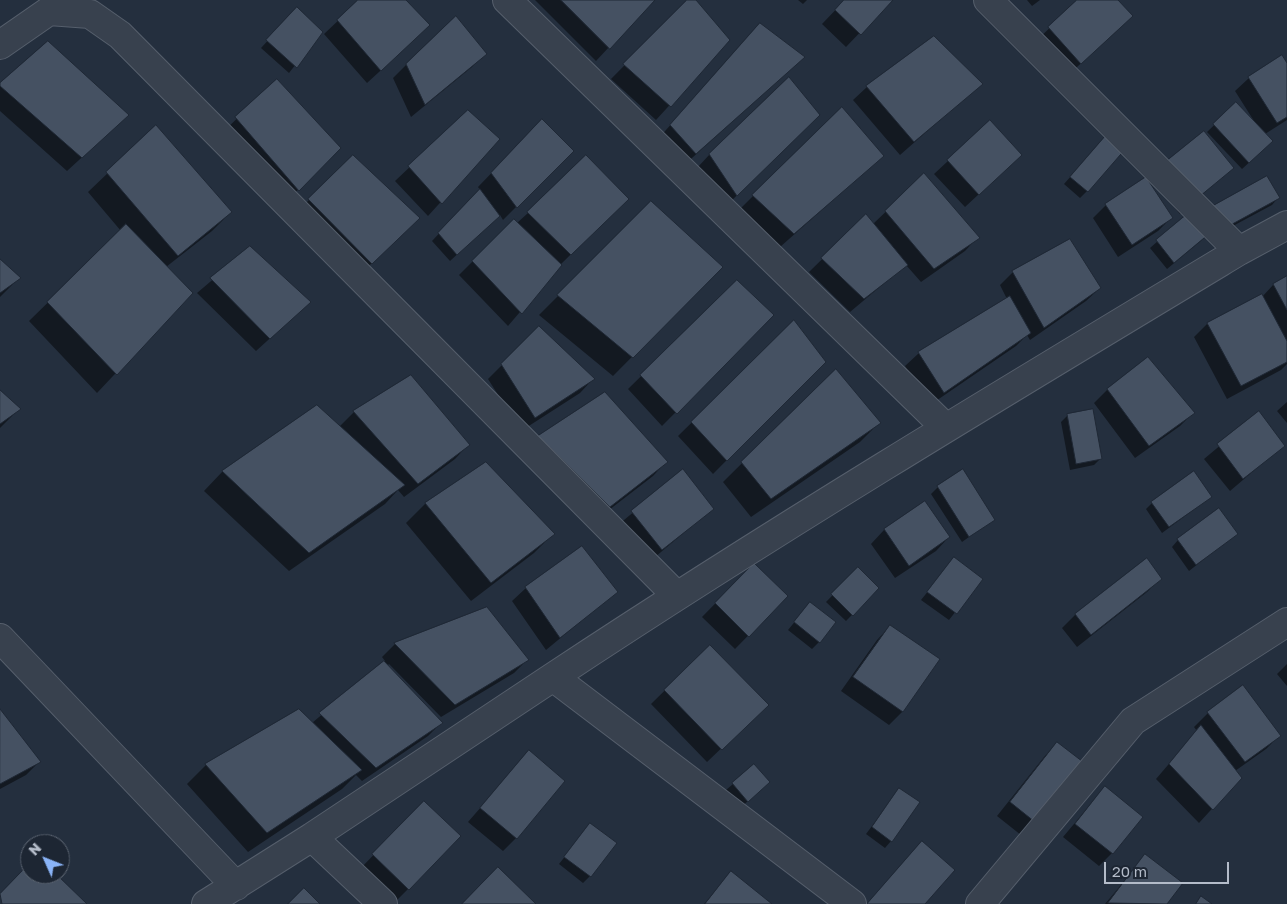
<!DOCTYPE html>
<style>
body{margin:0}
#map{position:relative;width:1287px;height:904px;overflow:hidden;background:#242f3e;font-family:"Golos Text",sans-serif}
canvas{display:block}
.north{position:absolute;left:20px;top:834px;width:50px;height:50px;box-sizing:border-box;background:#1d2633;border:1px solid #59626f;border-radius:50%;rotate:314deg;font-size:14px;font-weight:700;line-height:20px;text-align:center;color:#b4bcc9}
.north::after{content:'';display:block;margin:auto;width:18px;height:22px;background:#8ab4f8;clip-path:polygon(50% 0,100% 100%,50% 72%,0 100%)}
.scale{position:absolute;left:1104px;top:862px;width:125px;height:22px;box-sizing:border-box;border:2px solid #b4bcc9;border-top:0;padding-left:6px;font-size:15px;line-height:18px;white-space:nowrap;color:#b4bcc9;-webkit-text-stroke:4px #1d2633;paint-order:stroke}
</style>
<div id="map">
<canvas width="1287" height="904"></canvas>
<div class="north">N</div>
<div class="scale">20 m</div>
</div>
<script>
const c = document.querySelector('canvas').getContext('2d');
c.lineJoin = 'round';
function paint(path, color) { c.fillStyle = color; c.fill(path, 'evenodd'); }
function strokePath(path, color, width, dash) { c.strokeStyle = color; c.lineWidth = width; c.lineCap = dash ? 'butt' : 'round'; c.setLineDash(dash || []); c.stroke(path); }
paint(new Path2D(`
 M 360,0 L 405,0 L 415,39 L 367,83 L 324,34 Z
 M 535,0 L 653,0 L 596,61 Z
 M 689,0 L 695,0 L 729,40 L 656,120 L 611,79 Z
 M 798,0 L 807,0 L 803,4 Z
 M 845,0 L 891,0 L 846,47 L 822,24 Z
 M 1027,0 L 1040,0 L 1032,6 Z
 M 1079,0 L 1116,0 L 1118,30 L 1067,76 L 1036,41 Z
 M 297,9 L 321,32 L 289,73 L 261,48 Z
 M 760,24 L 803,58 L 682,167 L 658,139 Z
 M 485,54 L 472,67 L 411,117 L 393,78 L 406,65 Z
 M 1287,65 L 1287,120 L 1265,134 L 1265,148 L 1242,169 L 1207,132 L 1236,104 L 1254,121 L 1235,91 L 1249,78 Z
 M 277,80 L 339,148 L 285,203 L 223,132 Z
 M 0,84 L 114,128 L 67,171 L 0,111 Z
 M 981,84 L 900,155 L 853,100 L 867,87 Z
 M 468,112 L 498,139 L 428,216 L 395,181 Z
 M 819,115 L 724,208 L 697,168 L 710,154 Z
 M 990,122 L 1007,168 L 965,207 L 934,174 Z
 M 156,127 L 231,212 L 212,231 L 166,267 L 191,293 L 97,393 L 29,321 L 121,231 L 88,192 Z
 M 529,134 L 572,151 L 503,220 L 500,215 L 450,261 L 432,241 L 480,190 L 478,187 Z
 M 1103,140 L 1087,191 L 1080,198 L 1064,184 Z
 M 353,156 L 405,232 L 358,276 L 296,213 Z
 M 883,156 L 780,247 L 740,209 L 753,196 Z
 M 1232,168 L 1180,214 L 1150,178 Z
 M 924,175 L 978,237 L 965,251 L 921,282 L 906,265 L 850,312 L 809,272 L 866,216 L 873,224 Z
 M 1267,177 L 1278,198 L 1272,205 L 1218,234 Z
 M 651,203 L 721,267 L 613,376 L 539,315 Z
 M 1106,205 L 1171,218 L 1158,231 L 1118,257 L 1093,218 Z
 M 614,212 L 560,265 L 508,326 L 459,275 L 514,220 L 517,223 L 528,213 Z
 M 1191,212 L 1202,240 L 1167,269 L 1150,248 Z
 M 250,248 L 310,302 L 256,351 L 197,293 Z
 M 0,261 L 19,278 L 0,297 Z
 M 1013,272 L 1100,288 L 1086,301 L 1030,340 L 1027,335 L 1016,346 L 930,405 L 905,366 L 919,353 L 1007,299 L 1000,285 Z
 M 1287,277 L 1287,364 L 1281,370 L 1227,399 L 1194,337 L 1207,324 L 1262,297 L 1273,285 Z
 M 737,282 L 772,315 L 662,426 L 628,389 Z
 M 794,322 L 824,362 L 713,474 L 678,436 Z
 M 539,328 L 593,379 L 580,393 L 521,431 L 488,379 Z
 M 1148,359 L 1193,413 L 1180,426 L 1135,458 L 1094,403 L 1107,390 Z
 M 836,370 L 879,423 L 860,442 L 751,517 L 723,482 Z
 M 411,377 L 468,445 L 455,459 L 404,497 L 398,490 L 385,504 L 289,571 L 204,491 L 222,472 L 317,407 L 339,427 L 354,412 Z
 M 0,392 L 19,409 L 0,428 Z
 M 604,394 L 666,462 L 653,476 L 596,520 L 539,437 Z
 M 1287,402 L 1287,423 L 1277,411 Z
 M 1259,413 L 1284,445 L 1230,491 L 1204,459 Z
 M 1068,415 L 1101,458 L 1094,465 L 1070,470 L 1061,422 Z
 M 486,464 L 553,534 L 534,553 L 471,601 L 406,523 L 425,504 Z
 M 683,471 L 712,509 L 648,563 L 618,525 Z
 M 938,487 L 993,520 L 962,542 L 931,494 Z
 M 1211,497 L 1162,533 L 1146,509 L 1152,503 Z
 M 925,503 L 949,537 L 936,551 L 895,578 L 871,544 L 884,530 Z
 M 1236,534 L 1189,571 L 1172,547 L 1178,540 Z
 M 954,559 L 981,579 L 949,620 L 921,600 Z
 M 1146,560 L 1160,579 L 1147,592 L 1077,647 L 1062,628 L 1075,615 Z
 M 754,564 L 787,596 L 735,649 L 702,617 Z
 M 858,569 L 878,588 L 846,621 L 826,602 Z
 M 526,588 L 616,592 L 546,650 L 512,601 Z
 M 810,603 L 819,642 L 812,649 L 788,630 Z
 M 486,609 L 527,660 L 514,673 L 441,717 L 389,664 L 387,666 L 441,723 L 428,736 L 362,781 L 356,775 L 342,789 L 248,852 L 187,784 L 206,765 L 312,723 L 385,661 L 382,657 L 395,644 Z
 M 890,626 L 903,711 L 889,725 L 841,691 L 877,640 Z
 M 710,646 L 753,718 L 707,762 L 651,704 Z
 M 1287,664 L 1287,686 L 1277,674 Z
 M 1243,687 L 1279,736 L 1266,749 L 1235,771 L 1240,778 L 1199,823 L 1156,779 L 1197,731 L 1194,727 L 1208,713 Z
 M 0,711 L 39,762 L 26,775 L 0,789 Z
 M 1057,743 L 1039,825 L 1026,839 L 997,816 L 1044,757 Z
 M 529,752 L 516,838 L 503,851 L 468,822 Z
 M 733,784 L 762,789 L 741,807 L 726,790 Z
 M 1105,787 L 1112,853 L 1099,866 L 1063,837 Z
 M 899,790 L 891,841 L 885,848 L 866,834 Z
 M 411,816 L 408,889 L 395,902 L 360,869 Z
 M 590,825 L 590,876 L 583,883 L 559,864 Z
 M 1145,856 L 1181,883 L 1165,904 L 1105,904 Z
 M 731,873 L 770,904 L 704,904 Z`), '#0007');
const building = new Path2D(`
 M 358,0 L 406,0 L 430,25 L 381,71 L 337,20 Z
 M 561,0 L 655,0 L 610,49 Z
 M 687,0 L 696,0 L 730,40 L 671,107 L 623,64 Z
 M 844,0 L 893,0 L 861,35 L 835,10 Z
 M 1077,0 L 1118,0 L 1133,16 L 1081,64 L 1048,27 Z
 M 297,7 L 323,32 L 297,68 L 266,40 Z
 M 456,16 L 487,54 L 425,105 L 406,64 Z
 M 760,23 L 805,57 L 696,154 L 670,125 Z
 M 934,36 L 983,84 L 914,142 L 866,86 Z
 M 48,41 L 129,115 L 82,158 L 0,86 L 0,83 Z
 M 1282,55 L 1287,63 L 1287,117 L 1277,123 L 1248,77 Z
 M 789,77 L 820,115 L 737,196 L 709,154 Z
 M 277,79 L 341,148 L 299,191 L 235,117 Z
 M 1236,102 L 1273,141 L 1249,163 L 1213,124 Z
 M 842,107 L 884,156 L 794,234 L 752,195 Z
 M 468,110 L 500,139 L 442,204 L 408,166 Z
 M 542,119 L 574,151 L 517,208 L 491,173 Z
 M 990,120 L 1022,155 L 979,195 L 947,160 Z
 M 156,125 L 232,212 L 178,256 L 106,172 Z
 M 1204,131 L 1234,168 L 1194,201 L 1163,164 Z
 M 1109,132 L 1127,147 L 1088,192 L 1070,177 Z
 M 353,155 L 420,218 L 372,264 L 308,199 Z
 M 586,155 L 629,199 L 571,255 L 527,212 Z
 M 924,173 L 980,238 L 934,269 L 885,211 Z
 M 1267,176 L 1280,198 L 1225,228 L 1213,206 Z
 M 1146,177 L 1173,218 L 1132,245 L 1105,204 Z
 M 480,189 L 500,216 L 457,255 L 438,233 Z
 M 651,201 L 723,267 L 633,358 L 557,295 Z
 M 1191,211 L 1210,233 L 1174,263 L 1156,240 Z
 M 866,214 L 908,265 L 864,299 L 821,258 Z
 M 514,219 L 562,265 L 522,314 L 472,261 Z
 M 126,224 L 193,293 L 117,375 L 47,302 Z
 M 1070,239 L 1101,288 L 1044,328 L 1012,271 Z
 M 250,246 L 311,302 L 270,339 L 210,278 Z
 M 0,259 L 21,278 L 0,293 Z
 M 1287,276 L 1287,310 L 1273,284 Z
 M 737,280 L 774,315 L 677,414 L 640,375 Z
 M 1262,294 L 1287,341 L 1287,362 L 1241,386 L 1207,323 Z
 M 1010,296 L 1031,333 L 944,393 L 918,352 Z
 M 794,320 L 826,362 L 727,461 L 691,422 Z
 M 539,326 L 595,379 L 535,418 L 501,364 Z
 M 1148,357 L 1195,413 L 1149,446 L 1107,389 Z
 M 836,369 L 881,423 L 771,499 L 741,462 Z
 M 411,375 L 470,445 L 418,484 L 353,411 Z
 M 0,390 L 21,409 L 0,424 Z
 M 605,392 L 668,462 L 610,507 L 538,436 Z
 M 317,405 L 405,485 L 309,553 L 222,471 Z
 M 1093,409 L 1102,459 L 1076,464 L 1067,414 Z
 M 1259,411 L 1285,446 L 1243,479 L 1217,444 Z
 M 486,462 L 555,534 L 491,583 L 425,503 Z
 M 683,469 L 714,509 L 662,550 L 631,511 Z
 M 963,469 L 995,520 L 969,537 L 937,486 Z
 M 1194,471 L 1212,497 L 1169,527 L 1151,502 Z
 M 925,501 L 950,537 L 909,566 L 884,529 Z
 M 1219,508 L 1238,534 L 1196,565 L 1177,539 Z
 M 582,546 L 618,592 L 560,638 L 525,587 Z
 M 954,557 L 983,579 L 957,614 L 927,592 Z
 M 1147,558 L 1162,579 L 1091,635 L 1075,614 Z
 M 754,563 L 788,596 L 749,637 L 715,603 Z
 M 858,567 L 879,588 L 853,616 L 831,594 Z
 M 810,602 L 836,622 L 820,643 L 794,622 Z
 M 487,607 L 529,660 L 455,705 L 394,643 Z
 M 890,625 L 940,659 L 903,712 L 853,677 Z
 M 710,645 L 769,705 L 722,750 L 664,690 Z
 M 384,661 L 443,723 L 376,768 L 319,713 Z
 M 1243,685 L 1281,736 L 1245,762 L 1207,712 Z
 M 0,709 L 41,762 L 0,784 Z
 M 299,709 L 362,770 L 267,833 L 205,764 Z
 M 1201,725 L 1242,778 L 1213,810 L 1169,764 Z
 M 1057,742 L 1087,765 L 1040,826 L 1010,802 Z
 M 529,750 L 565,781 L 517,839 L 480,808 Z
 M 754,764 L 770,782 L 748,802 L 732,783 Z
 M 1105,786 L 1143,817 L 1113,854 L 1075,824 Z
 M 899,788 L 920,802 L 892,842 L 872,827 Z
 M 424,801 L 461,836 L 409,890 L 372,854 Z
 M 590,823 L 617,843 L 591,877 L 564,857 Z
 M 922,841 L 955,870 L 925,904 L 867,904 Z
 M 1145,854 L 1183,883 L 1167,904 L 1108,903 Z
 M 30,863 L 30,874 L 56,874 L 87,904 L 2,904 L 0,894 Z
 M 498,867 L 536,904 L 462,904 Z
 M 731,871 L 772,904 L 705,904 Z
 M 304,888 L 320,904 L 288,904 Z
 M 1201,896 L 1212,904 L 1196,904 Z`);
paint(building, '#455162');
strokePath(building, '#1f2835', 1);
const minor = new Path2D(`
 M 507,0 L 946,428
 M 988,0 L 1239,251
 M 0,45 L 49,11 L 90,14 L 120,35 L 676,595
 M 0,638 L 236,886
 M 553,677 C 778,528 1008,390 1239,251 L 1287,225
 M 312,837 L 383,904
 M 206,904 L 312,837 L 553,677 L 852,904
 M 980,904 L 1133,721 L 1287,622`);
strokePath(minor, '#565f6c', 30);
strokePath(minor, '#38414e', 28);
</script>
